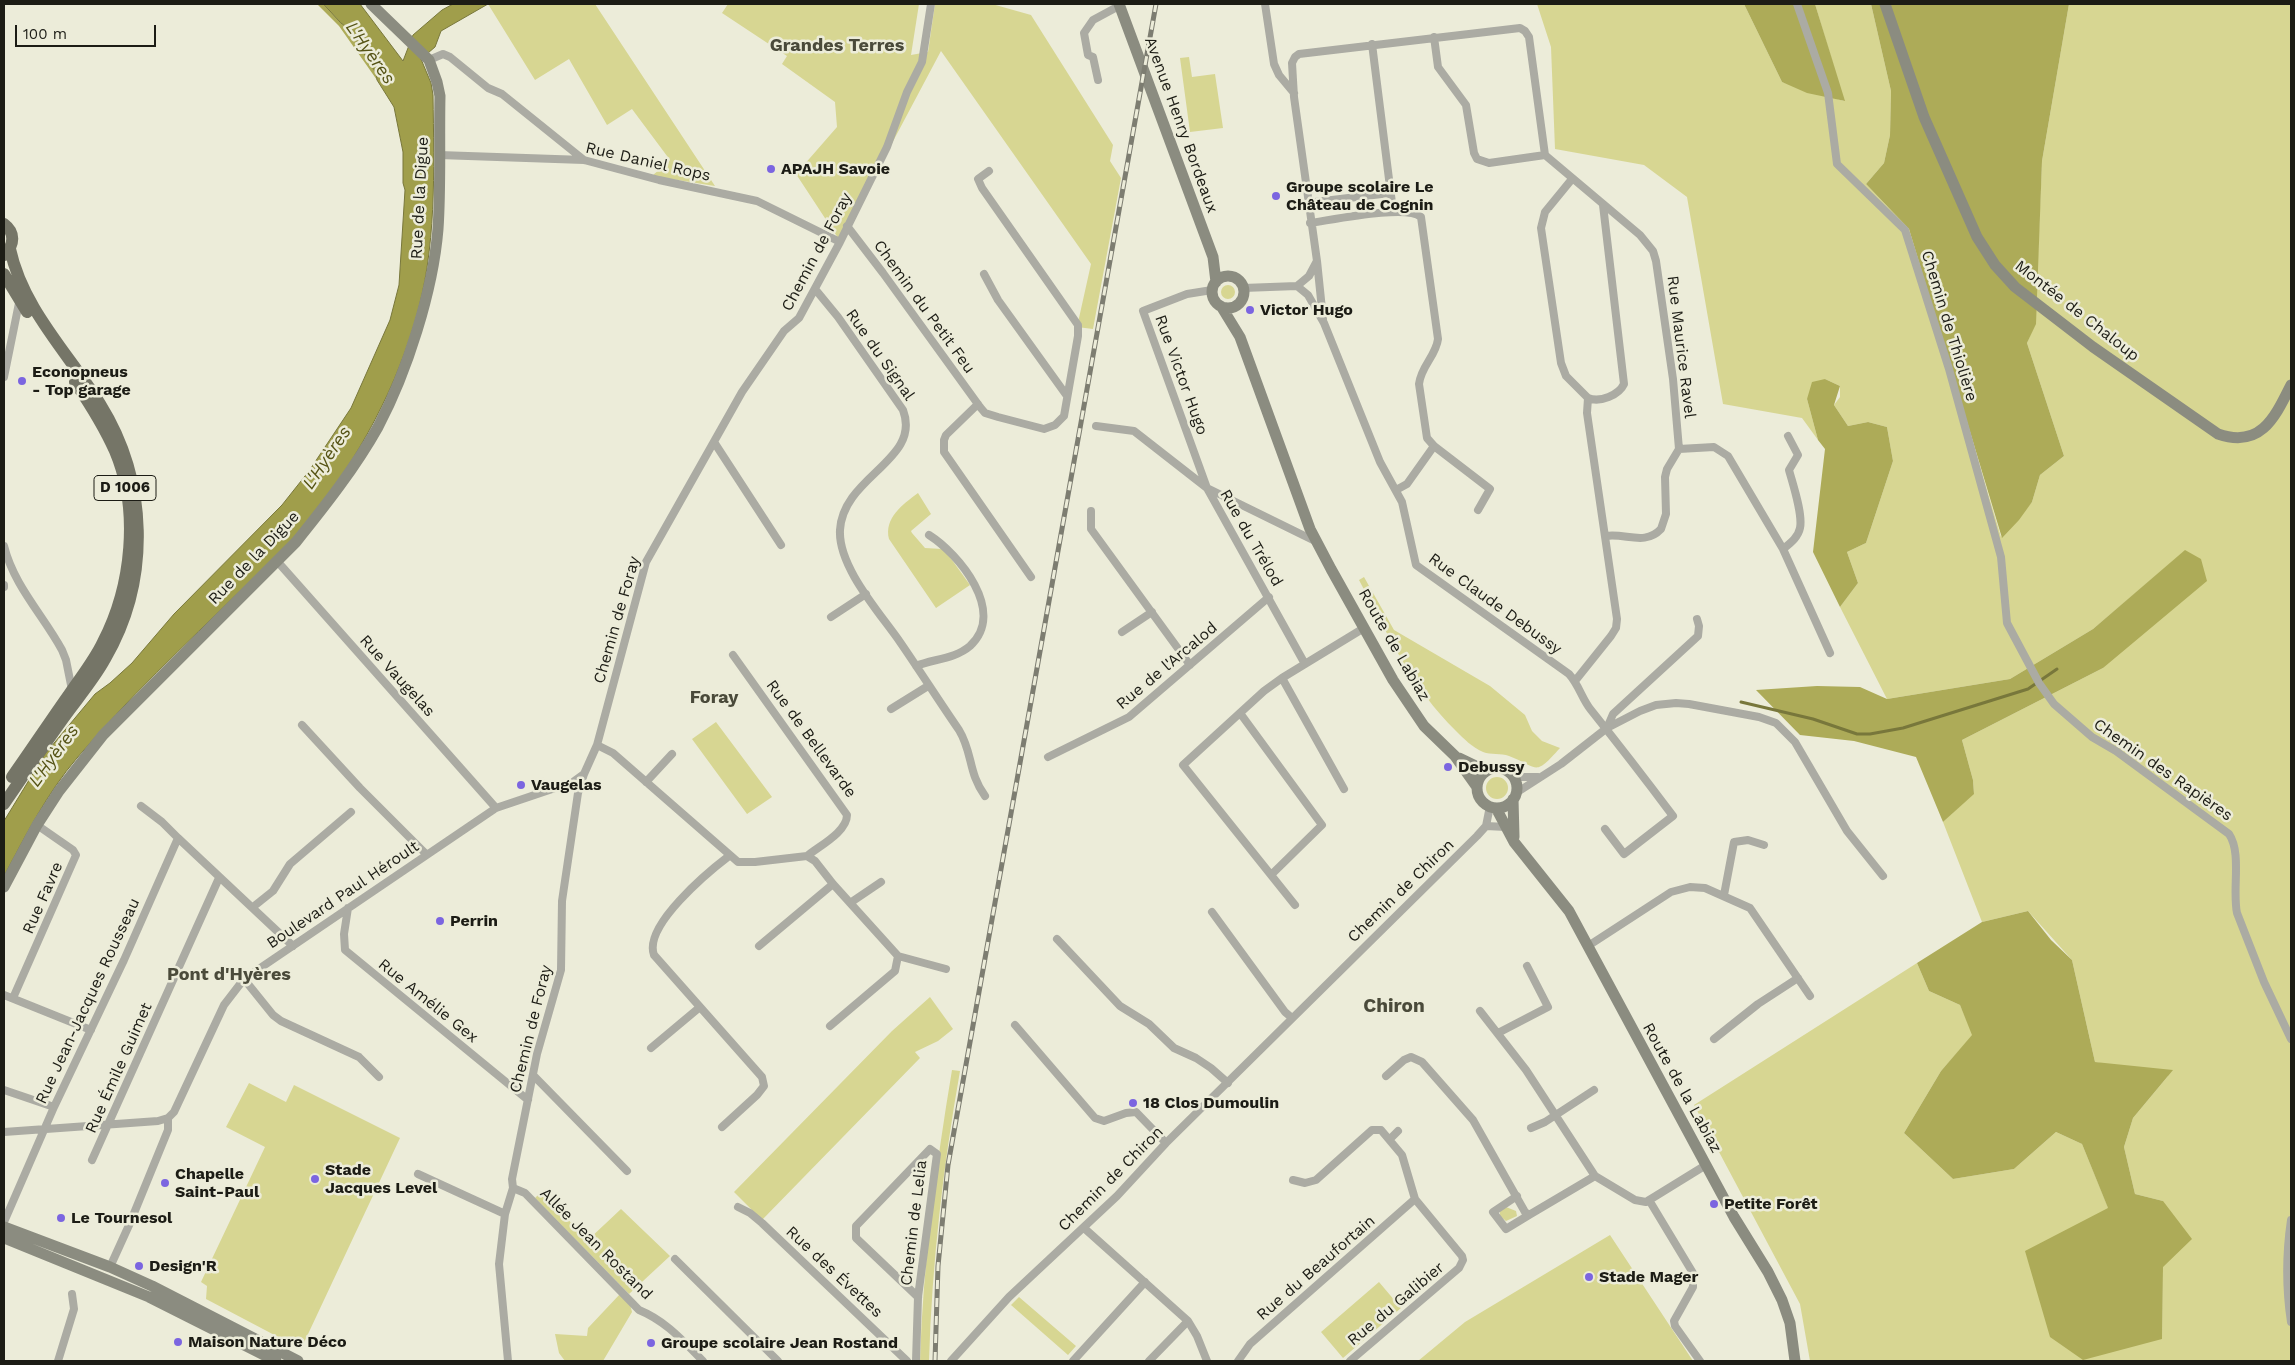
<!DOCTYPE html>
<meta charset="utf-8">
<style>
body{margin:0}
#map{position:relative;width:2295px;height:1365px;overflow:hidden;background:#ececd9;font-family:"Work Sans",sans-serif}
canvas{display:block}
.frame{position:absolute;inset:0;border:5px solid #1c1c15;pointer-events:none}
.scale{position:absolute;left:15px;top:25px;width:141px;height:22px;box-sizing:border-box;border:2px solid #1c1c15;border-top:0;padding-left:6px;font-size:15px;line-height:18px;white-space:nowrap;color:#1c1c15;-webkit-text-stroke:4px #ececd9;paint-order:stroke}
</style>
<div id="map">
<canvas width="2295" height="1365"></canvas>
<div class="frame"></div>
<div class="scale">100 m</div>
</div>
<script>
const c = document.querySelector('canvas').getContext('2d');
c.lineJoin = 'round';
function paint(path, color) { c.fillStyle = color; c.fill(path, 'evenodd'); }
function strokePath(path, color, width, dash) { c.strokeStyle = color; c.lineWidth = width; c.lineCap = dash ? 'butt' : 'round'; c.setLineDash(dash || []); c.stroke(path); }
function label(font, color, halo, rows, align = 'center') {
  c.font = font + ' "Work Sans",sans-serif'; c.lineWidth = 5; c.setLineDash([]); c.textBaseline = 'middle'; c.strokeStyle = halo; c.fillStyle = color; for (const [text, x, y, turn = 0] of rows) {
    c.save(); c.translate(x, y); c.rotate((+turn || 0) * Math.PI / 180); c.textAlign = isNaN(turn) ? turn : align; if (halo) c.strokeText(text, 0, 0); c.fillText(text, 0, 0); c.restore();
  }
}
paint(new Path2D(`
 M 488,4 L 595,4 L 715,186 L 652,176 L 670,160 L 632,109 L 607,125 L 569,59 L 535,80 Z
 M 728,4 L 919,4 L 911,55 L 928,52 L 935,4 L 992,4 L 1031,15 L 1113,145 L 1110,161 L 1121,178 L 1093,329 L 1077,327 L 1091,264 L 941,51 L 840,241 L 796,174 L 837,127 L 835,102 L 782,64 L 787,56 L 722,13 Z
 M 1537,4 L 1744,4 L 1782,82 L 1844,101 L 1815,4 L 1871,4 L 1891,91 L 1890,135 L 1884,163 L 1866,184 L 1909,229 L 2001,537 L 2032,502 L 2040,475 L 2064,456 L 2027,343 L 2035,324 L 2042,161 L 2069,4 L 2291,4 L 2291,1361 L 1810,1361 L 1800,1304 L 1694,1105 L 1917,963 L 1929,991 L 1960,1005 L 1973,1035 L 1941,1071 L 1904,1133 L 1953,1179 L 2014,1169 L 2056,1132 L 2082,1144 L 2162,1339 L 2163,1201 L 2135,1194 L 2124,1147 L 2133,1118 L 2168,1076 L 2095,1062 L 2072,960 L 2028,911 L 1982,922 L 1943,822 L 1974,793 L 1973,780 L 1962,740 L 2103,668 L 2185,551 L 2093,629 L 2010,679 L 1887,699 L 1840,607 L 1858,583 L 1847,552 L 1866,543 L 1893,461 L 1887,427 L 1868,422 L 1848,426 L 1834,405 L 1840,397 L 1840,386 L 1825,379 L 1807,399 L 1818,440 L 1802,418 L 1723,404 L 1687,197 L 1644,165 L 1555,149 L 1551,47 Z
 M 1189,57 L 1192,77 L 1215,74 L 1223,128 L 1190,132 L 1180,58 Z
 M1221 292a7 7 0 1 1 14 0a7 7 0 1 1-14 0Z
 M 918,493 L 931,514 L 911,531 L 912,533 L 925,548 L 942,549 L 947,553 L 970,585 L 936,608 L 889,539 C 884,518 902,505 918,493 Z
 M 1364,577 L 1394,630 L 1490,686 L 1525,715 L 1532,731 L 1542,741 L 1560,748 C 1534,777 1540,768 1509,756 C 1501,753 1491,755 1483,752 C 1472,747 1464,739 1456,731 C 1412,688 1387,633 1359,580 Z
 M 716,722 L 772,797 L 747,814 L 692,739 Z
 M1486 788a11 11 0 1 1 22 0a11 11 0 1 1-22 0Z
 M 930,997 L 953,1029 L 938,1041 L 915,1052 L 920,1058 L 762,1220 L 734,1192 L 892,1031 Z
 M 952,1070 L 960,1071 C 943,1167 932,1263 929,1361 L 920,1361 C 923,1263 936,1166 952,1070 Z
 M 249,1083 L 286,1102 L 294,1085 L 400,1138 L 301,1349 L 206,1299 L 207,1286 L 201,1282 L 265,1147 L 226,1127 Z
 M 541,1192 L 588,1240 L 621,1209 L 670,1256 L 629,1294 L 535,1198 Z
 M 1506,1207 L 1516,1211 L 1517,1216 L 1506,1221 L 1500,1216 L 1500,1210 Z
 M 1610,1235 L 1693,1361 L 1418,1361 L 1465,1322 Z
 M 1379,1282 L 1401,1308 L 1343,1358 L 1321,1332 Z
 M 620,1294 L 630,1304 L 632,1312 L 603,1361 L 565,1361 L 559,1353 L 555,1334 L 587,1336 L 588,1328 Z
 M 1019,1297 L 1076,1346 L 1068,1355 L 1011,1305 Z`), '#d7d692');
paint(new Path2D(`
 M 317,4 L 324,4 L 341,23 L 348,28 L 376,73 L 377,80 L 339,26 Z
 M 1744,4 L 1815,4 L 1845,101 L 1807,93 L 1782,82 Z
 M 1871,4 L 2069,4 L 2042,161 L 2036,324 L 2027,343 L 2064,456 L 2040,475 L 2032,502 L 2019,520 L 2002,538 L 1909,229 L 1866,184 L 1884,163 L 1890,135 L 1891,91 Z
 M 1825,379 L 1840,386 L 1834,405 L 1848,426 L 1868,422 L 1887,427 L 1893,461 L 1866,543 L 1847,552 L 1858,583 L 1840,607 L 1813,552 L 1825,449 L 1818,440 L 1807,399 L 1812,382 Z
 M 2185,550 L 2201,559 L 2207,581 L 2103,668 L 1962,740 L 1973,780 L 1974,794 L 1943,822 L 1916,757 L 1854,741 L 1800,735 L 1756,690 L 1817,686 L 1860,687 L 1887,699 L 2010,679 L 2093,629 Z
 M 2028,911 L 2051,940 L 2072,960 L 2095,1062 L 2173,1070 L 2133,1118 L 2124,1147 L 2135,1194 L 2163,1201 L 2192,1239 L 2163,1267 L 2162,1339 L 2083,1360 L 2050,1337 L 2025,1251 L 2108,1208 L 2082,1144 L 2056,1132 L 2014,1169 L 1953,1179 L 1904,1133 L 1941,1071 L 1972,1035 L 1960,1005 L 1929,991 L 1917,963 L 1982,922 Z`), '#adab58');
const water = new Path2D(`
 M 324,4 L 360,4 L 403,61 L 413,35 L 442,10 L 453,4 L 488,4 L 441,31 L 435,47 L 421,59 L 431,83 L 433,95 C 434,171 437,248 415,322 C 392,399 351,470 300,532 C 282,553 259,572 240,591 C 185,645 127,699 77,758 C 47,793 26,835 4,876 L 4,821 L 45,754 L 95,694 L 110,683 L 132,663 L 174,614 L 282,505 L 309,471 L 351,408 L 390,320 L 399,285 L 405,190 L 403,183 L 403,152 L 394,107 L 377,80 L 376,73 L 349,29 L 341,23 Z`);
paint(water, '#a09e4b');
strokePath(water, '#78773b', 1);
strokePath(new Path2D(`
 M 1741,702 L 1813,719 L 1857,734 L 1870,734 L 1903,728 L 2028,689 L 2057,669`), '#78773b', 3);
strokePath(new Path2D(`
 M 1265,4 L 1274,64 L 1279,75 L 1294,93
 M 1797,4 L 1828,93 L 1837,164 L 1905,230 L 1949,369 L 2001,557 L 2007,623 L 2039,683 L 2054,704 L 2092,737 L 2116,751 L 2229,834 C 2242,853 2232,890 2237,913 L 2264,982 L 2291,1039
 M 1434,37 L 1438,67 L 1466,105 L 1474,153 L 1477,159 L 1489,163 L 1545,155
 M 1372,44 L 1393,211
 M 429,60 L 443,54 L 450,57 L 488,88 L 502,94 L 584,160
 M 1098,80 L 1093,57 L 1088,55 L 1084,33 L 1093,20 L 1119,6
 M 439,155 L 584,160 L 659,180 L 757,201 L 840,242
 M 1545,155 L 1640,235 L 1653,251 L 1656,261 L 1673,379 L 1679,449 L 1667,469 L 1665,477 L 1666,514 L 1661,529 C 1645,546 1626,533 1606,536
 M 1572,179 L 1545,212 L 1541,228 L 1561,363 L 1566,376 L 1588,398
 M 1307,203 L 1390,193
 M 1310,223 C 1332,220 1407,204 1421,217 L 1438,339 C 1436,356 1421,366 1419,384 L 1427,438 L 1434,446 L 1490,489 L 1478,510
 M 847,226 L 883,273 L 980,407 L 985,413 L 998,417 L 1044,429 L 1055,425 L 1064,416 L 1078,336 L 1078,325 L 982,188 L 978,179 L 989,171
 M 1317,261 L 1323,319
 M 984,274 L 998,300 L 1067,396
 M 1297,286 L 1309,276 L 1317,261 L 1294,97 L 1292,63 L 1295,57 L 1299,54 L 1520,28 L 1525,31 L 1529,37 L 1545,155
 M 1243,288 L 1297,286 L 1308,295 L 1324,323 L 1380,462 L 1402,502 L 1416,565 L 1569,674 C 1579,685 1582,699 1591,710 C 1619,745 1646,780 1673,816 L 1624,854 L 1605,829
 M 815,289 L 838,317 L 903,410 C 922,460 843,476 840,530 C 838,567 880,613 900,642 C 920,671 939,701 959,730 C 973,753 968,773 985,796
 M 1212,290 L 1187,294 L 1143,311 L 1207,488 L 1317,542
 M 4,377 L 19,303 L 23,301
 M 1588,398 C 1600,403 1619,395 1624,384 L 1603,205
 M 978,404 L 946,435 L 944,440 L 944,452 L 1031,577
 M 1096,426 L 1134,431 L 1207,488 L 1305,664
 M 714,442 L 781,545
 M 1679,449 L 1714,447 L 1728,456 L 1783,549 L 1830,653
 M 1396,490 L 1407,484 L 1434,446
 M 1091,511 L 1091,529 L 1190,665
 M 4,546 C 14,586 43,615 62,650 L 66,660 L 72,690
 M 1783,549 C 1789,544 1798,538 1800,528 C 1803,514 1793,485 1789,470 L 1798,455 L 1788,436
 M 277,561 L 496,808
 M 4,587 L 4,585
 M 831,617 L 866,594
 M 1122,632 L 1152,612
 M 733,655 L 847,815 C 847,832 819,846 807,856
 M 916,666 C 933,659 955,659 970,646 C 1007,612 959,554 929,535
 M 1282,678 L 1344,789
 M 1575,681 L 1611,636 L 1616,628 L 1617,619 L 1587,413 L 1588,398
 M 891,709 L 928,686
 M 1240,713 L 1322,825 L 1271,875
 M 302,725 L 360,788 L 426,854
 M 1607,728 L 1613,714 L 1698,636 L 1699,626 L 1697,619
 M 597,745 L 613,753 L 738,862 L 755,862 L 807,856 L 815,861 L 833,884 L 898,956 L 946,969
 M 1048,757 L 1129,717 L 1269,597
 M 1513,777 L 1538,777
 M 646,782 L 672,754
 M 1516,793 L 1561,764 L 1607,728 L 1640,711 L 1656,705 L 1676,703 L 1689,704 L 1759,717 L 1776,723 L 1795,742 L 1847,831 L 1883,876
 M 1486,826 L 1506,827
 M 178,838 L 293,946
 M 1724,895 L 1734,842 L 1748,840 L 1764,845
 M 850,903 L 881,882
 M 1295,905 L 1183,765 L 1264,691 L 1282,678 L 1364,628
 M 253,907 L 273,891 L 290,864 L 351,812
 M 348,908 L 344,934 L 345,950 L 528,1100
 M 1212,912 L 1285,1012 L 1292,1018
 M 1057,939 L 1120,1006 L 1149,1024 L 1174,1048 L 1196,1058 L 1211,1068 L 1228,1083
 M 759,946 L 833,884
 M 1588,946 L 1671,892 L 1690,887 L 1705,888 L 1750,908 L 1810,996
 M 244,979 L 273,1015 L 281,1021 L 359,1057 L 379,1077
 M 4,995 L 91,1030
 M 13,998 L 76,855 L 73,850 L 37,825
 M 1480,1011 L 1526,1070 L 1595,1176
 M 1015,1025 L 1095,1118 L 1104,1121 L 1126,1113 L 1136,1112 L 1166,1143
 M 830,1026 L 895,971 L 898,956
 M 1498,1033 L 1548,1007 L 1527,966
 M 1714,1039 L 1758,1004 L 1798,978
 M 651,1048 L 700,1007
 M 533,1075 L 627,1171
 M 1386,1076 L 1404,1060 L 1411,1057 L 1422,1062 L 1473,1120 L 1525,1212 L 1529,1215 L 1595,1176 L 1635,1200 L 1646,1202 L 1706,1165
 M 4,1090 L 54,1107
 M 722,1127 L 757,1095 L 764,1086 L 762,1077 L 654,955 C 643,926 708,872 729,856
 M 1531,1128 L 1545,1122 L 1594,1090
 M 4,1132 L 158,1121 L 168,1118 L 174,1112 L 224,1005 L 244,979 L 496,808 L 573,782 L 584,774
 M 1390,1139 L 1398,1131
 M 92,1160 L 219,878
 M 418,1174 L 505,1214
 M 1293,1180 L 1305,1183 L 1316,1180 L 1372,1130 L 1381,1130 L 1402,1155 L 1415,1199 L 1462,1256 L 1463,1260 L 1459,1268 L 1350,1361
 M 513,1188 L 525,1193 L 639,1310 C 666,1321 683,1341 703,1361
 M 1517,1196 L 1493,1212 L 1506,1229 L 1529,1215
 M 1649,1200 L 1693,1273 L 1693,1287 L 1674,1321 L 1675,1326 L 1700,1361
 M 738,1207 L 750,1213 L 762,1223 L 907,1361
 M 2291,1220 C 2286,1254 2286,1289 2291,1322
 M 4,1222 L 54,1107 L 124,960 L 178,838 L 162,822 L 141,806
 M 1084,1228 L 1188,1321 L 1197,1336 L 1207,1361
 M 675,1259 L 778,1361
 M 110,1267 L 130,1223 L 168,1130 L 168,1118
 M 58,1361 L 74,1309 L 72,1294
 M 508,1361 L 499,1264 L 505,1214 L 513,1188 L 512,1179 L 537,1054 L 561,970 L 562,901 L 578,793 L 584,774 L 597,745 L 646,562 L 742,392 L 784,331 L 799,318 L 840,242 L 887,147 L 907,92 L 922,62 L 931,4
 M 916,1361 L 918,1297 L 937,1154 L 930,1149 L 856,1226 L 856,1238 L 918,1297
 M 951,1361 L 1009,1297 L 1117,1196 L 1166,1143 L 1477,836 L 1486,826 L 1490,806
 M 1073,1361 L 1145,1282
 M 1149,1361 L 1188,1321
 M 1238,1361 L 1250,1344 L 1415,1199`), '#ababa3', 8);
strokePath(new Path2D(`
 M 1119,4 L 1213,257 L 1216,282
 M 1885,4 L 1924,117 L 1977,237 L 1995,265 L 2015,287 L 2093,347 L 2218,434 C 2261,449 2275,417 2291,385
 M1212 292a16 16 0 1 1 32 0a16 16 0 1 1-32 0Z
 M 1221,306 L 1240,337 L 1310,529 L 1331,569 L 1393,680 L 1424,726 L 1455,756 L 1477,787
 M 1459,758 L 1486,771
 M1477 788a20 20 0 1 1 40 0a20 20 0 1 1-40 0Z
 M 1513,799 L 1514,837
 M 1496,808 L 1514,842 L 1569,911 L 1734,1217 L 1768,1272 L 1782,1300 L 1790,1323 L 1795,1361
 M 4,887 L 37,825 L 59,791 L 103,735 L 296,542 C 325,506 355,468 378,427 C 407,372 433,291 438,229 C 441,185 439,140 440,96 L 437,82 L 429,60 L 371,4
 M 4,1227 L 110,1267 L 152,1286 L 298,1361
 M 4,1238 L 149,1297 L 276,1361`), '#8b8c80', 11);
strokePath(new Path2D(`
 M 4,224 C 15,232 15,245 4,255
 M 4,274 L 27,312
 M 12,777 C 31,750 49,723 68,696 C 80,678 94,661 103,642 C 132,586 140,510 115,451 C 104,426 90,404 75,382
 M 4,804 C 23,776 42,748 62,720 C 76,700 93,681 105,659 C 151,580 148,481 100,404 C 69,354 23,309 10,249`), '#757567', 12);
const rail = new Path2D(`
 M 935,1361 L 938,1266 L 948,1165 L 1156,4`);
strokePath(rail, '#7d7d71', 5);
strokePath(rail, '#ececd9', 3, [9]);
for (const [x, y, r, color] of [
 [771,169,5,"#7b65e0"],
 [1276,196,5,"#7b65e0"],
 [1250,310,5,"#7b65e0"],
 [22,381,5,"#7b65e0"],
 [1448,767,5,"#7b65e0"],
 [521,785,5,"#7b65e0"],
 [440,921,5,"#7b65e0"],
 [1133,1103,5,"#7b65e0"],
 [315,1179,5,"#7b65e0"],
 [165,1183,5,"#7b65e0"],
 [1714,1204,5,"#7b65e0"],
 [61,1218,5,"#7b65e0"],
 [139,1266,5,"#7b65e0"],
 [1589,1277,5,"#7b65e0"],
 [178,1342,5,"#7b65e0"],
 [651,1343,5,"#7b65e0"]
]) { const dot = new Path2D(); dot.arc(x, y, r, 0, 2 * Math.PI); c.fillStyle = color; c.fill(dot); strokePath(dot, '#ececd9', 2); }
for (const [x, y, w] of [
 [125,488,62]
]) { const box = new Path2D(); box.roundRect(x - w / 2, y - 12.5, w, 25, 4); c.fillStyle = '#ececd9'; c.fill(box); strokePath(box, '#1c1c15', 1); }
label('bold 15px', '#1c1c15', null, [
 ["D 1006",125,488]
]);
label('16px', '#1c1c15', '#ececd9', [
 ["Avenue Henry Bordeaux",1181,125,70],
 ["Rue Daniel Rops",648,162,13],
 ["Rue de la Digue",420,198,-87],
 ["Chemin de Foray",817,252,-62],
 ["Chemin du Petit Feu",924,307,54],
 ["Montée de Chaloup",2077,311,38],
 ["Chemin de Thiolière",1949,326,73],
 ["Rue Maurice Ravel",1681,347,83],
 ["Rue du Signal",880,355,55],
 ["Rue Victor Hugo",1181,375,70],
 ["Rue du Trélod",1251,538,60],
 ["Rue de la Digue",254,558,-46],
 ["Rue Claude Debussy",1495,604,36],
 ["Chemin de Foray",617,620,-74],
 ["Route de Labiaz",1394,645,60],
 ["Rue de l'Arcalod",1167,666,-40],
 ["Rue Vaugelas",397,676,48],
 ["Rue de Bellevarde",811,739,54],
 ["Chemin des Rapières",2163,770,35],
 ["Chemin de Chiron",1401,891,-44],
 ["Boulevard Paul Héroult",343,895,-34],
 ["Rue Favre",43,898,-66],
 ["Rue Jean-Jacques Rousseau",88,1001,-65],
 ["Rue Amélie Gex",428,1001,39],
 ["Chemin de Foray",531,1029,-76],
 ["Rue Émile Guimet",119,1068,-66],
 ["Route de la Labiaz",1682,1088,61],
 ["Chemin de Chiron",1111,1179,-45],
 ["Chemin de Lelia",914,1223,-83],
 ["Allée Jean Rostand",596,1244,45],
 ["Rue du Beaufortain",1316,1268,-41],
 ["Rue des Évettes",834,1272,43],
 ["Rue du Galibier",1396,1304,-40]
]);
label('bold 16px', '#1c1c15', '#ececd9', [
 ["APAJH Savoie",781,169],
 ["Groupe scolaire Le",1286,187],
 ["Château de Cognin",1286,205],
 ["Victor Hugo",1260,310],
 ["Econopneus",32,372],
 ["- Top garage",32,390],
 ["Debussy",1458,767],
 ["Vaugelas",531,785],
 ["Perrin",450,921],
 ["18 Clos Dumoulin",1143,1103],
 ["Stade",325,1170],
 ["Jacques Level",325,1188],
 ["Chapelle",175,1174],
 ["Saint-Paul",175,1192],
 ["Petite Forêt",1724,1204],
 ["Le Tournesol",71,1218],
 ["Design'R",149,1266],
 ["Stade Mager",1599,1277],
 ["Maison Nature Déco",188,1342],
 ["Groupe scolaire Jean Rostand",661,1343]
], 'left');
label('bold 18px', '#4a4a3a', '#ececd9', [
 ["Grandes Terres",837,46],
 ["Foray",714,698],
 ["Pont d'Hyères",229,975]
]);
label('italic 18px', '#555315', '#ececd9', [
 ["L'Hyères",370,53,55],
 ["L'Hyères",327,458,-56],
 ["L'Hyères",54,756,-54]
]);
label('bold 19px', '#4a4a3a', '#ececd9', [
 ["Chiron",1394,1006]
]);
</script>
